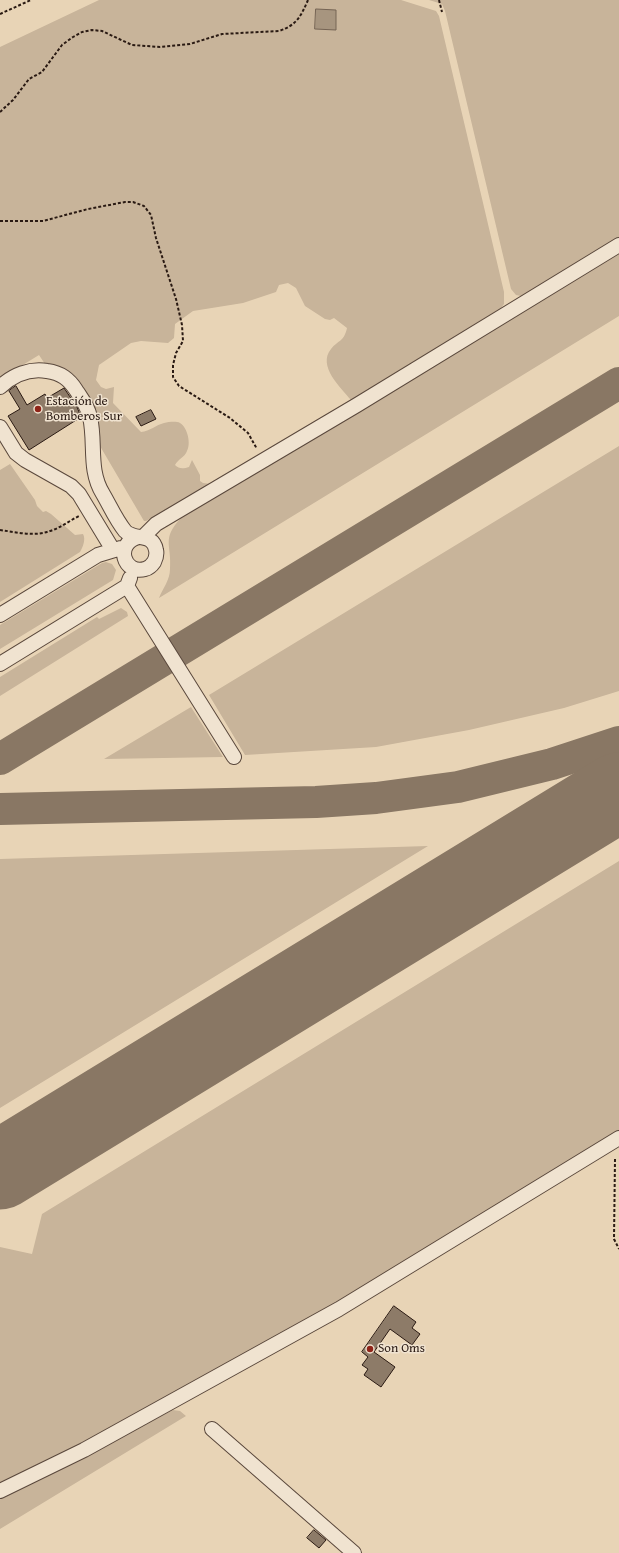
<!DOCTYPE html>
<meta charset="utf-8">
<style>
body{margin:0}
canvas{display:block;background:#e8d4b6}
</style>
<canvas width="619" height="1553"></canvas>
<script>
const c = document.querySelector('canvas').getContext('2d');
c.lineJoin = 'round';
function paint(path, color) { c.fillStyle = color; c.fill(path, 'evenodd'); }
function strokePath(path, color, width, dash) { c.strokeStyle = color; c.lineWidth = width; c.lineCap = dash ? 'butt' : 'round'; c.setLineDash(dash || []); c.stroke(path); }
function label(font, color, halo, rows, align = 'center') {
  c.font = font + ' "Gentium Book Plus",serif'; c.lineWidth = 3; c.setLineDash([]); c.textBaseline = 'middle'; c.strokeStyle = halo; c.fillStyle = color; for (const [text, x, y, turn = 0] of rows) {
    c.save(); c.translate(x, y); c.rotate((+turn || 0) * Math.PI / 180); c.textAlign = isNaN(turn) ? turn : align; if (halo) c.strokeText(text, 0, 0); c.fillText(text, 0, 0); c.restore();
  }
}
paint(new Path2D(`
 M 99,0 L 401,0 L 436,11 L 439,16 L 504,292 L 504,304 L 501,308 L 351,400 C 341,388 317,366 331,349 C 338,340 344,342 347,328 L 334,318 L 330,320 L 325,319 L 305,306 L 296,288 L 288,283 L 279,285 L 276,292 L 243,303 L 193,311 L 175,324 L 174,338 L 168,343 L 141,341 L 131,343 L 99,365 L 96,380 L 101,387 L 106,389 L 114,387 L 113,403 L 141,432 C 150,431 156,425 164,423 C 169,422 176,421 180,423 C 188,428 191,444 187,451 C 185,457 178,459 175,465 C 179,469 183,469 189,467 L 192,460 L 200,475 L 200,481 L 203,483 L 211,484 L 146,521 L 144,521 L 97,441 L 97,417 L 95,407 L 76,377 L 56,366 L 45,364 L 39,355 L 0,379 L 0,47 Z
 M 429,0 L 619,0 L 619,237 L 521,296 L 516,295 L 511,289 L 445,11 L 442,4 Z
 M 619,253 L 619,316 L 159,598 C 163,588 170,580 170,569 C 172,545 161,539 181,518 Z
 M 619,446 L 619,691 L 564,708 L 469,730 L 376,747 L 245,755 L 209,695 Z
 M 10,464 L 35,500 L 37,506 L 43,512 L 46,511 L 51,514 L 75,535 L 83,534 C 86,539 83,547 80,552 L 0,602 L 0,470 Z
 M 106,562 L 112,564 L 116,570 L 113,580 L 0,649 L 0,625 L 102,563 Z
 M 121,608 L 127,612 L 128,616 L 0,696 L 0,677 L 97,617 L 99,619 Z
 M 191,707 L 223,757 L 104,759 Z
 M 428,846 L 0,1108 L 0,859 Z
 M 619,861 L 619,1133 L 409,1262 L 199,1383 L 0,1486 L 0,1247 L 32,1254 L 42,1214 Z
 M 173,1410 L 180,1411 L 186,1416 L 0,1529 L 0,1497 Z`), '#c8b49a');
const water = new Path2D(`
 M 316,9 L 336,10 L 336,30 L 315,29 Z`);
paint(water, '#a7957f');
strokePath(water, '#756454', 1);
strokePath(new Path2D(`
 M 0,759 L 619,383
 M 0,809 L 316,802 L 376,798 L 458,787 L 552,764 L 619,742
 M 0,1170 L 1,1170`), '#897764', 32);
strokePath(new Path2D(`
 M 0,1170 L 619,792`), '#897764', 79);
const building = new Path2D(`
 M 16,386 L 27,405 L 45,394 L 47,398 L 64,388 L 77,407 L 81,417 L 29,450 L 8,416 L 20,409 L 9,391 Z
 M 151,410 L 156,419 L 141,426 L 136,417 Z
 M 394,1306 L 416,1322 L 412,1328 L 420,1334 L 412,1345 L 390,1329 L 374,1352 L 395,1367 L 381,1387 L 364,1375 L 368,1369 L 362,1365 L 368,1357 L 362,1352 Z
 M 314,1530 L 326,1540 L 319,1548 L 307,1538 Z`);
paint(building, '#8d7b68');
strokePath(building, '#2a1a13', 1);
const minor = new Path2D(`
 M 0,387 C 13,375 30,368 47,371 C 61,373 69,379 76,390 C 82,399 88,407 90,417 C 96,443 88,470 103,494 C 110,506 116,520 125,531 C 134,541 153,532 156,550 C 157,554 156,558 154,562 C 152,565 149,568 145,569 C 124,575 114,544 138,537
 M 0,427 L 16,453 L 25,460 L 71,486 L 79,494 L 113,550
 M 143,537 L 156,524 L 357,405 L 619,245
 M 127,586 L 234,757
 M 0,615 L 98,555 L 121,548
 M 0,664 L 127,586 L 130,578
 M 212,1429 L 354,1553
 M 0,1491 L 84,1450 L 339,1309 L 619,1138`);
strokePath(minor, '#5a483c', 16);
strokePath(new Path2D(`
 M 439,0 L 442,12
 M 0,14 L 31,0
 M 0,112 L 13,100 L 29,79 L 42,72 L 62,45 L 73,37 L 82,32 L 92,30 L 102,31 L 132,45 L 160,47 L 190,44 L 222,34 L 279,31 C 297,25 301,16 308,0
 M 0,221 L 43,221 L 88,209 L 125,202 L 133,202 L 144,206 L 151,215 L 156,238 L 176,299 L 182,325 L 183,341 L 176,353 L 173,365 L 173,377 L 179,386 L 230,418 L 248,433 L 257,449
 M 0,530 C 16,532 34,537 50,531 C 60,528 69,521 79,516
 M 615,1159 L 614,1239 L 619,1249`), '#2a1a13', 2, [3, 2]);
strokePath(minor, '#f0e3d0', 14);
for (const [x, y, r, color] of [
 [38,409,4,"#8f2418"],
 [370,1349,4,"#8f2418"]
]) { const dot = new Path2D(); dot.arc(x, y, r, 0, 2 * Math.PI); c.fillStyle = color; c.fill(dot); strokePath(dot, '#f0e3d0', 1.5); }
label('13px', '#2a1a13', '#f0e3d0', [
 ["Estación de",46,402],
 ["Bomberos Sur",46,417],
 ["Son Oms",378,1349]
], 'left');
</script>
